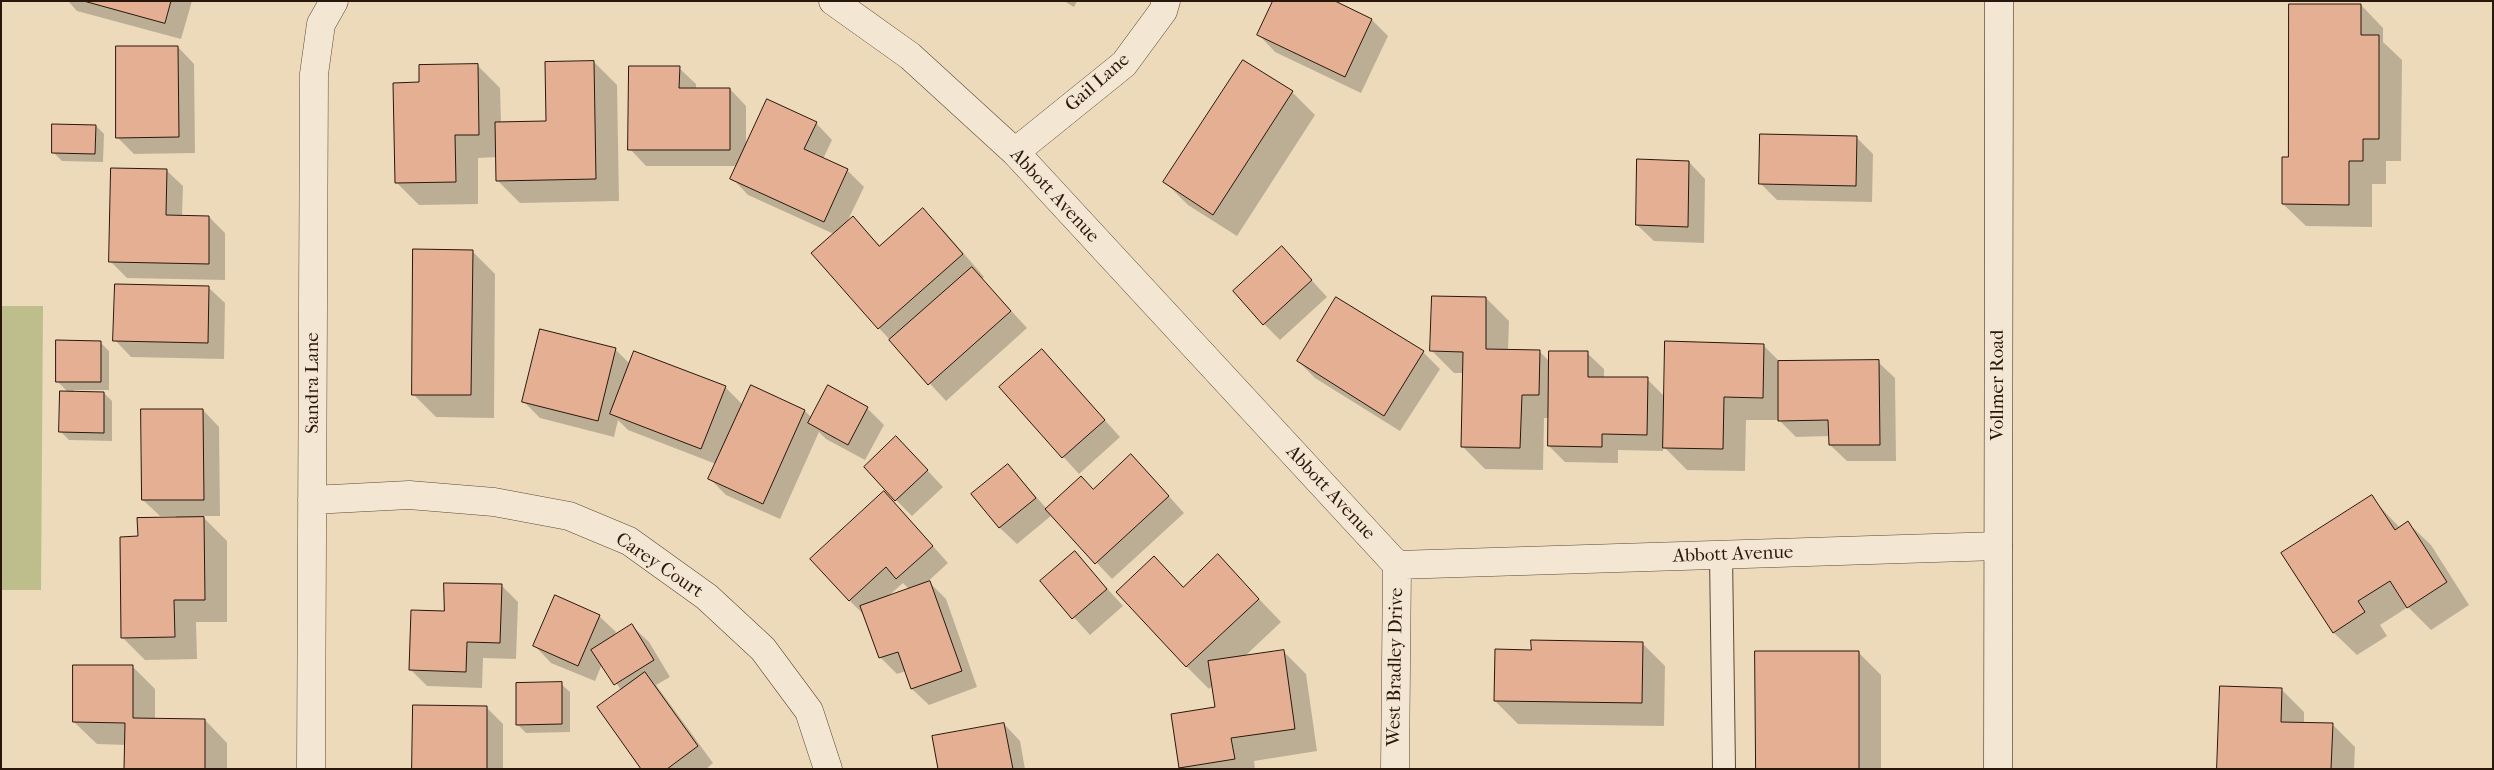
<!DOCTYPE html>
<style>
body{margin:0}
#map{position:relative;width:2494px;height:770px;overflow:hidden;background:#ecdabb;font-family:"IM FELL French Canon",serif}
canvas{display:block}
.frame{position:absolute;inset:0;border:2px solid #2a170b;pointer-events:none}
</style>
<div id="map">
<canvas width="2494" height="770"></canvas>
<div class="frame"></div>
</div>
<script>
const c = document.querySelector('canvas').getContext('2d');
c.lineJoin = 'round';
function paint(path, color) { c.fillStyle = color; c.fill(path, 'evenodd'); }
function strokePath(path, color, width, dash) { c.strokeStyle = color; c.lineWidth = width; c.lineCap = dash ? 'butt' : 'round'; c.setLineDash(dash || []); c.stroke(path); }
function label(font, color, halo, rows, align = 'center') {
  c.font = font + ' "IM FELL French Canon",serif'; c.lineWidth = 4; c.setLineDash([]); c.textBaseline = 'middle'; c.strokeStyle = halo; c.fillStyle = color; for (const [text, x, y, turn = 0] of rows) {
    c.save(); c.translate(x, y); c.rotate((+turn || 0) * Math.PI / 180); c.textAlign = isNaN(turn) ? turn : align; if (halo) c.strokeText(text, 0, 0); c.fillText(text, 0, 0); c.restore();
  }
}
paint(new Path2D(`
 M 1,306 L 43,306 L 41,590 L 1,590 Z`), '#bebd8c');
paint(new Path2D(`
 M 68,1 L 192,1 L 181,39 L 77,11 Z
 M 1064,1 L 1077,1 L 1074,7 Z
 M 1332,1 L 1372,20 L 1388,36 L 1361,93 L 1275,52 L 1259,35 Z
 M 2361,5 L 2383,28 L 2383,42 L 2402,60 L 2401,161 L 2386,161 L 2386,184 L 2372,184 L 2372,227 L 2306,226 L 2283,204 L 2289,158 Z
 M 178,47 L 194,64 L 195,153 L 134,154 L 117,137 Z
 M 594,62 L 617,85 L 619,201 L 520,203 L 497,180 L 497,157 L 478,158 L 478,204 L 419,205 L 396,182 L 420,84 L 477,65 L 500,88 L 501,123 L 547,122 Z
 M 679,68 L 696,84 L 696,89 L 730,89 L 746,106 L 746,147 L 816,123 L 832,140 L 823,159 L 847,170 L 864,187 L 847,222 L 853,217 L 881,247 L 923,210 L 946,233 L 984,277 L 982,279 L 1027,328 L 946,401 L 879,328 L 834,234 L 748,195 L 732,178 L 738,166 L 646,166 L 630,149 Z
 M 1292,92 L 1315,115 L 1237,236 L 1188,205 L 1165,182 Z
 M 96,126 L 104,134 L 103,162 L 62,161 L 54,153 Z
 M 1856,137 L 1873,154 L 1872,202 L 1777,200 L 1761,184 Z
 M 1689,162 L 1705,179 L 1704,243 L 1654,241 L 1637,225 Z
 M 166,170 L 183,186 L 182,216 L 209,217 L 225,233 L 225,280 L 127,278 L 111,262 Z
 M 1282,248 L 1327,297 L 1280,340 L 1264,324 Z
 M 472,251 L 495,274 L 494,418 L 436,417 L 413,394 Z
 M 208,287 L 225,303 L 224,359 L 131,357 L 115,340 Z
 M 1486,298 L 1509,321 L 1508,350 L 1539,351 L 1550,362 L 1587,353 L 1604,369 L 1604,378 L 1647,379 L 1665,397 L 1763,345 L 1781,363 L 1878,362 L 1895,378 L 1896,461 L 1847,461 L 1830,445 L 1830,436 L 1796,437 L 1779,420 L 1746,420 L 1745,471 L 1687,470 L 1663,446 L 1663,451 L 1618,450 L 1618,463 L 1565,462 L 1549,446 L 1549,418 L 1544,418 L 1543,470 L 1485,469 L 1462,446 L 1464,373 L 1454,373 L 1431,350 Z
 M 100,342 L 109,351 L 109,390 L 74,390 L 74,392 L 104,393 L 112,401 L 112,441 L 69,440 L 61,432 L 68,392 L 57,381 Z
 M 615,349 L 630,364 L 725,387 L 743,405 L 751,386 L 805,411 L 812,418 L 867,408 L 884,425 L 865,460 L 826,439 L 819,432 L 780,519 L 726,495 L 710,479 L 716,464 L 628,430 L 618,420 L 614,437 L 540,418 L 523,401 Z
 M 1042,350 L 1120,437 L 1079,474 L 1001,388 Z
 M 1423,352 L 1440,369 L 1400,431 L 1315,378 L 1298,361 Z
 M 203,410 L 219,427 L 220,516 L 202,516 L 227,541 L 227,622 L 196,622 L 197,659 L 145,660 L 122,637 L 139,537 L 176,519 L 176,516 L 160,516 L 143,500 Z
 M 913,455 L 943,487 L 912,516 L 896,500 Z
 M 1008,465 L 1047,509 L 1147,472 L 1184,513 L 1112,579 L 1052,515 L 1017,544 L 1000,528 L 973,495 Z
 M 2371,497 L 2400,528 L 2408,523 L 2431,545 L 2469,605 L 2431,630 L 2408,607 L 2380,625 L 2387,636 L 2357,655 L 2334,633 L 2283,554 Z
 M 900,509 L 948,563 L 925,584 L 930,583 L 946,599 L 977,687 L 929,705 L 912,689 L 906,671 L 897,674 L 880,657 L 865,616 L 849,600 ZM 903,583 L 910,590 L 886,598 Z
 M 1075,553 L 1123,606 L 1090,635 L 1041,581 Z
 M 1218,556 L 1281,622 L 1244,657 L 1283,651 L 1306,674 L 1317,751 L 1254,761 L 1255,769 L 1182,769 L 1180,767 L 1217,709 L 1213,685 L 1209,689 L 1186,666 L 1154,557 L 1184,588 Z
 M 501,585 L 518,602 L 516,659 L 483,658 L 482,688 L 427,686 L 411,670 L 445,613 Z
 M 599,616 L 616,632 L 613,638 L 632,626 L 649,642 L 670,677 L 656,685 L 713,763 L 706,769 L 643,769 L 622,691 L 602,664 L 595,681 L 551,663 L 535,646 Z
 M 1642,643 L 1665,666 L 1664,726 L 1518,724 L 1495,701 Z
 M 1858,652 L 1881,675 L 1881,769 L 1757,769 Z
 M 132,666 L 155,689 L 155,720 L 205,720 L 227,743 L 227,769 L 125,769 L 126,745 L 97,744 L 74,722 Z
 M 561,684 L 570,692 L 570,732 L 526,733 L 518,725 Z
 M 2281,689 L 2304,712 L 2304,724 L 2332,724 L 2355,747 L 2354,769 L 2219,769 Z
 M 486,707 L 503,724 L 503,769 L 414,769 Z
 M 1004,724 L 1020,741 L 1025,769 L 939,769 Z`), '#0003');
const building = new Path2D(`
 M 84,1 L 171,1 L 165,23 Z
 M 1273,1 L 1335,1 L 1372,19 L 1345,77 L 1257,35 Z
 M 2289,4 L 2361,4 L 2361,35 L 2379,35 L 2379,139 L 2363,139 L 2363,161 L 2349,161 L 2349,205 L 2282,204 L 2282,157 L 2288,157 Z
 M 116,46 L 178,46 L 179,137 L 116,138 Z
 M 1243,60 L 1293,91 L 1213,215 L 1163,182 Z
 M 594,61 L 596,179 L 496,181 L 495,122 L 546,121 L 545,62 Z
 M 478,64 L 479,135 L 455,135 L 456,182 L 395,183 L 393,83 L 419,82 L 419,65 Z
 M 629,66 L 680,66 L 679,88 L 730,88 L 730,150 L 628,150 Z
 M 767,99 L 817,122 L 804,149 L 848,169 L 824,222 L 730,179 Z
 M 52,124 L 96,125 L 95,154 L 52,153 Z
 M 1760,134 L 1857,136 L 1856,186 L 1759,184 Z
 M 1637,159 L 1689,161 L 1688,227 L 1636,225 Z
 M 111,168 L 167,169 L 166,215 L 209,216 L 209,264 L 109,262 Z
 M 923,208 L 963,254 L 878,329 L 811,253 L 853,216 L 879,246 Z
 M 1282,246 L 1312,280 L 1263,325 L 1233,291 Z
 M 413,249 L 473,250 L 471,395 L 412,395 Z
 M 972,267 L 1011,311 L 928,385 L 889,340 Z
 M 115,284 L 209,286 L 208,343 L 113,341 Z
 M 1432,296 L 1486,297 L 1486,349 L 1540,350 L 1539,395 L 1522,395 L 1520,448 L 1461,447 L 1463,352 L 1430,351 Z
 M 1336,297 L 1424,351 L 1384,416 L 1297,361 Z
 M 540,329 L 616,348 L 598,421 L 522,402 Z
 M 56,340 L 101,341 L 101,382 L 56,382 Z
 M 1665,341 L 1764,344 L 1763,398 L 1724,397 L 1723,449 L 1663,448 Z
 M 1042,349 L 1105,420 L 1062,458 L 999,387 Z
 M 634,351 L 726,386 L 701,449 L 610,414 Z
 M 1549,351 L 1588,351 L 1588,377 L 1648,377 L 1647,435 L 1602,434 L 1602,447 L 1548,446 Z
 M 1879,360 L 1880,445 L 1829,445 L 1828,420 L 1778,421 L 1778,361 Z
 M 751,385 L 805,410 L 763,504 L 708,479 Z
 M 828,385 L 868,407 L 848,445 L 808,423 Z
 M 60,391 L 104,392 L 104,433 L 59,432 Z
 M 141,409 L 203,409 L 204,500 L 142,500 Z
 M 896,436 L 928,470 L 895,501 L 864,467 Z
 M 1131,454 L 1169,496 L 1095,564 L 1045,509 L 1081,476 L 1093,489 Z
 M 1008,464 L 1036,498 L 999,528 L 971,494 Z
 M 884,491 L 933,546 L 896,579 L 886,567 L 849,601 L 810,559 Z
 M 2372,495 L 2395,530 L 2408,521 L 2447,582 L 2407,608 L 2390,581 L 2358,601 L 2365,612 L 2333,633 L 2281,553 Z
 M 204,517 L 205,600 L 174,600 L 175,637 L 121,638 L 120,537 L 138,536 L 137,518 Z
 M 1075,551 L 1107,589 L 1072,619 L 1040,581 Z
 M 1218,554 L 1259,599 L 1186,667 L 1116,592 L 1154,556 L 1183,587 Z
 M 930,581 L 962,671 L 911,689 L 898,652 L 879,658 L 860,606 Z
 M 444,583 L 502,584 L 500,643 L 467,642 L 466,672 L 409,670 L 411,610 L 444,611 Z
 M 555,595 L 600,615 L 578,666 L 533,646 Z
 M 632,624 L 654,660 L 614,685 L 591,650 Z
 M 1531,640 L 1643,642 L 1642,703 L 1494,701 L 1495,649 L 1531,650 Z
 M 1284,650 L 1295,729 L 1231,738 L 1235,759 L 1179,768 L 1171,714 L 1215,707 L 1208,661 Z
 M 1755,651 L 1859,651 L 1859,769 L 1756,769 Z
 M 73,665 L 133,665 L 133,718 L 205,719 L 205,769 L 124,769 L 125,723 L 73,722 Z
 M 645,672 L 698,746 L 667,769 L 641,769 L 597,707 Z
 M 562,682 L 562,724 L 516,725 L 516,683 Z
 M 2220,686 L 2282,688 L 2281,722 L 2333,723 L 2331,769 L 2217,769 Z
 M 413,705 L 487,706 L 487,769 L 412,769 Z
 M 1004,723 L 1013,769 L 938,769 L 932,736 Z`);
paint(building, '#e4af93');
strokePath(building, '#2a170b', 1);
const service = new Path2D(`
 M 1721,555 L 1724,769`);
const minor = new Path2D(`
 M 833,1 L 910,56 L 1015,152 L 1397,565 L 1998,546
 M 1015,152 L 1124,64 L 1163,11 L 1166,1
 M 312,500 L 409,495 L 494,502 L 569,516 L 629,541 L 707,597 L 763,649 L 809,711 L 828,769
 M 311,769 L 314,74 L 321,24 L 334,1
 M 1395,769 L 1397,565`);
const secondary = new Path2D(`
 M 1998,769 L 1999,1`);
strokePath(service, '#5a4837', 24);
strokePath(minor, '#5a4837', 29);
strokePath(secondary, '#2a170b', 29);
strokePath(service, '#f3e7d3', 22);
strokePath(minor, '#f3e7d3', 28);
strokePath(secondary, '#f3e7d3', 28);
label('19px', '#2a170b', '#f3e7d3', [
 ["Gail Lane",1098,83,-41],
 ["Abbott Avenue",1054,196,47],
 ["Sandra Lane",313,383,-90],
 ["Vollmer Road",1998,385,-90],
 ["Abbott Avenue",1330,493,47],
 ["Abbott Avenue",1733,555,-2],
 ["Carey Court",659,566,34],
 ["West Bradley Drive",1396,667,-89]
]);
</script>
